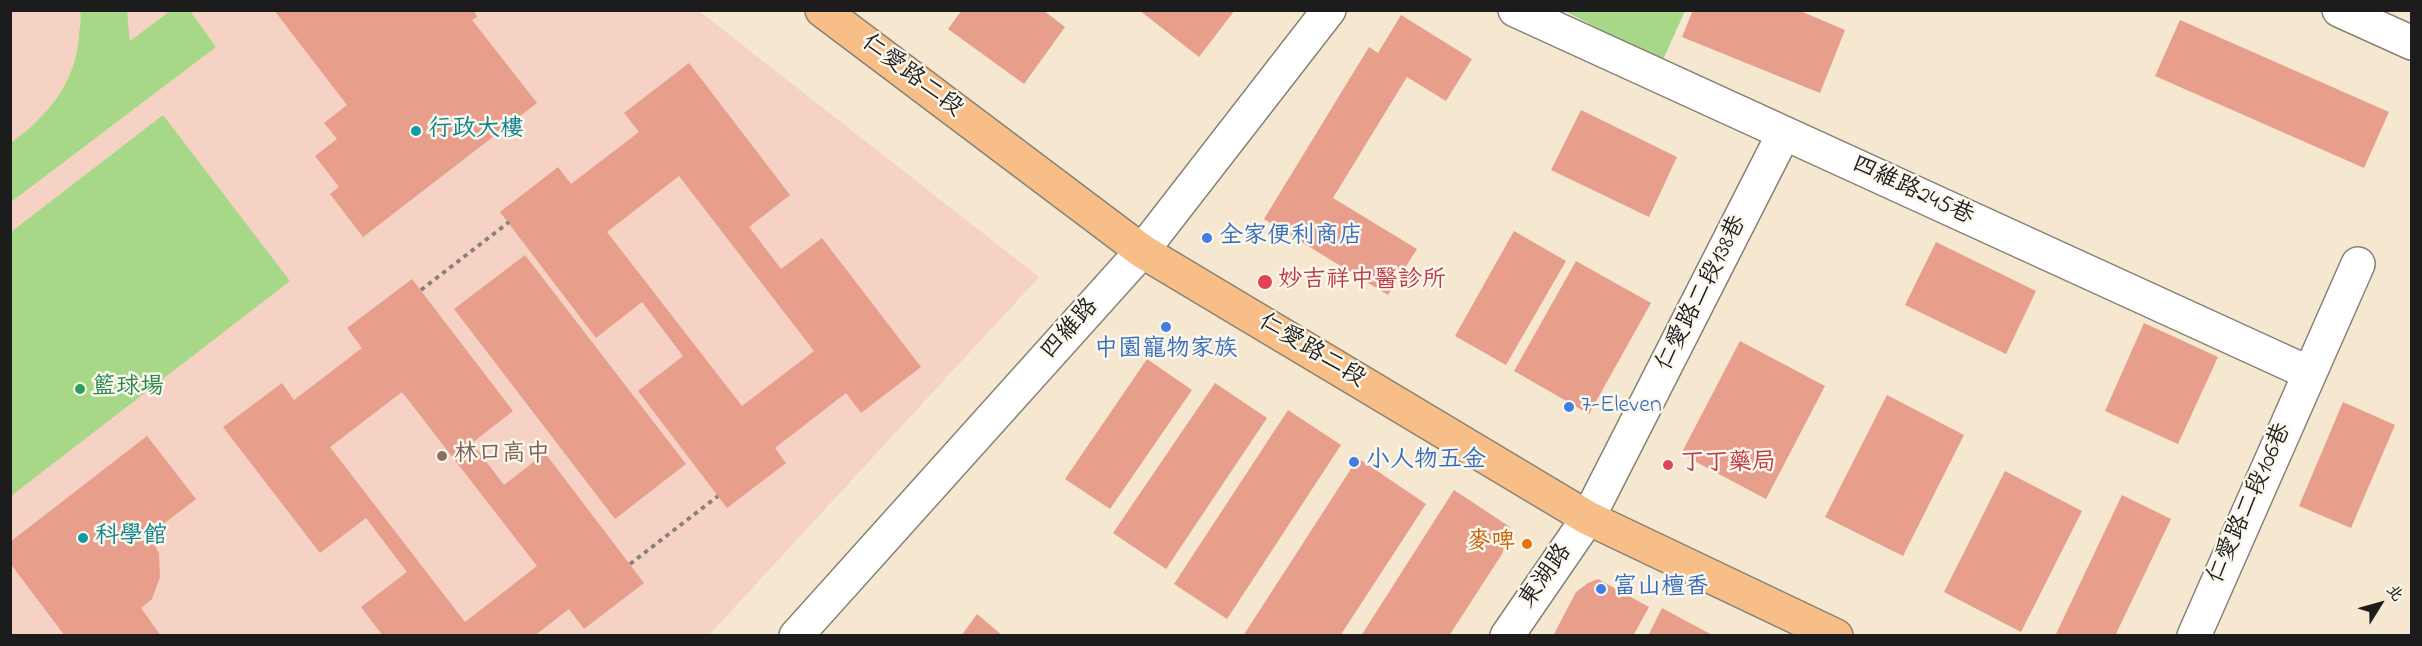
<!DOCTYPE html>
<meta charset="utf-8">
<style>
body{margin:0}
#map{position:relative;width:2422px;height:646px;overflow:hidden;background:#f5e7d0;font-family:"Indie Flower","LXGW WenKai TC",sans-serif}
canvas{display:block}
.frame{position:absolute;inset:0;border:12px solid #1c1c1c;pointer-events:none}
.north{position:absolute;left:2350px;top:574px;width:60px;height:60px;-webkit-text-stroke:4px #fbf7ec;paint-order:stroke;rotate:53deg;font-size:16px;font-weight:700;line-height:24px;text-align:center;color:#1c1c1c}
.north::after{content:'';display:block;margin:auto;width:21px;height:27px;background:#1c1c1c;clip-path:polygon(50% 0,100% 100%,50% 72%,0 100%)}
</style>
<div id="map">
<canvas width="2422" height="646"></canvas>
<div class="frame"></div>
<div class="north">北</div>
</div>
<script>
const c = document.querySelector('canvas').getContext('2d');
c.lineJoin = 'round';
function paint(path, color) { c.fillStyle = color; c.fill(path, 'evenodd'); }
function strokePath(path, color, width, dash) { c.strokeStyle = color; c.lineWidth = width; c.lineCap = dash ? 'butt' : 'round'; c.setLineDash(dash || []); c.stroke(path); }
function label(font, color, halo, rows, align = 'center') {
  c.font = font + ' "Indie Flower","LXGW WenKai TC",sans-serif'; c.lineWidth = 5; c.setLineDash([]); c.textBaseline = 'middle'; c.strokeStyle = halo; c.fillStyle = color; for (const [text, x, y, turn = 0] of rows) {
    c.save(); c.translate(x, y); c.rotate((+turn || 0) * Math.PI / 180); c.textAlign = isNaN(turn) ? turn : align; if (halo) c.strokeText(text, 0, 0); c.fillText(text, 0, 0); c.restore();
  }
}
paint(new Path2D(`
 M 10,11 L 699,11 L 1039,277 L 709,635 L 11,635 Z`), '#f6d2c4');
paint(new Path2D(`
 M 80,11 L 127,11 L 130,41 L 170,11 L 190,11 L 216,47 L 11,202 L 11,143 C 47,116 74,86 79,38 C 79,29 82,19 80,11 Z
 M 1565,11 L 1685,11 L 1662,62 Z
 M 163,115 L 290,281 L 11,496 L 11,232 Z`), '#a7d887');
paint(new Path2D(`
 M 274,10 L 474,10 L 477,17 L 472,20 L 537,103 L 363,237 L 330,194 L 339,187 L 315,156 L 337,139 L 324,123 L 347,105 Z
 M 962,10 L 1043,10 L 1065,27 L 1024,84 L 948,29 Z
 M 1139,10 L 1235,10 L 1199,57 Z
 M 1693,10 L 1798,10 L 1845,30 L 1820,93 L 1682,37 Z
 M 1401,15 L 1472,59 L 1446,101 L 1407,77 L 1333,198 L 1417,249 L 1388,295 L 1264,219 L 1369,47 L 1378,53 Z
 M 2180,20 L 2389,112 L 2364,168 L 2155,76 Z
 M 689,63 L 790,195 L 749,227 L 781,269 L 822,238 L 921,367 L 861,413 L 846,393 L 775,448 L 786,463 L 727,508 L 638,391 L 683,356 L 642,302 L 596,338 L 500,212 L 558,167 L 571,184 L 639,132 L 624,113 ZM 679,176 L 814,351 L 742,406 L 607,232 Z
 M 1581,110 L 1677,157 L 1649,217 L 1551,170 Z
 M 1514,231 L 1566,261 L 1506,365 L 1455,336 Z
 M 1936,242 L 2036,291 L 2006,354 L 1905,305 Z
 M 525,255 L 686,464 L 615,519 L 454,309 Z
 M 1576,261 L 1651,303 L 1589,414 L 1514,371 Z
 M 412,279 L 513,411 L 472,443 L 504,485 L 545,453 L 644,583 L 584,629 L 569,609 L 534,636 L 383,636 L 361,607 L 407,572 L 366,518 L 320,553 L 223,427 L 282,383 L 294,400 L 362,348 L 347,328 ZM 402,392 L 537,566 L 465,622 L 330,447 Z
 M 2144,323 L 2218,357 L 2178,444 L 2105,411 Z
 M 1740,341 L 1825,386 L 1766,499 L 1681,454 Z
 M 1147,359 L 1192,390 L 1110,509 L 1065,479 Z
 M 1215,383 L 1267,418 L 1166,569 L 1113,533 Z
 M 1887,395 L 1964,435 L 1903,556 L 1825,517 Z
 M 2343,402 L 2395,425 L 2351,528 L 2299,506 Z
 M 1288,410 L 1341,445 L 1227,619 L 1174,584 Z
 M 147,436 L 196,499 L 149,535 L 159,553 L 160,577 L 152,599 L 141,608 L 161,636 L 65,636 L 10,563 L 10,542 Z
 M 1358,458 L 1426,504 L 1340,636 L 1243,636 Z
 M 2005,471 L 2082,511 L 2021,632 L 1944,592 Z
 M 1454,490 L 1510,527 L 1502,554 L 1449,636 L 1361,636 Z
 M 2122,495 L 2171,519 L 2115,636 L 2055,636 Z
 M 1598,579 L 1649,607 L 1633,636 L 1553,636 L 1576,592 L 1588,583 Z
 M 1662,608 L 1714,636 L 1648,636 Z
 M 977,614 L 1003,636 L 961,636 Z`), '#e79f8c');
const minor = new Path2D(`
 M 1515,10 L 2309,373
 M 2339,10 L 2412,43
 M 796,636 L 1142,251 L 1329,10
 M 1507,636 L 1588,518 L 1784,133
 M 2194,636 L 2358,264`);
const major = new Path2D(`
 M 822,10 L 1142,251 L 1588,518 L 1836,636`);
strokePath(minor, '#888276', 36);
strokePath(major, '#888276', 36);
strokePath(new Path2D(`
 M 421,290 L 509,222
 M 630,564 L 718,496`), '#888276', 4, [4.5, 4.5]);
strokePath(minor, '#fff', 33);
strokePath(major, '#f7be88', 33);
for (const [x, y, r, color] of [
 [416,131,6,"#0f9aa8"],
 [1207,238,6,"#3f7fe0"],
 [1265,282,8,"#e0444e"],
 [1166,327,6,"#3f7fe0"],
 [80,389,6,"#2e9e5b"],
 [1569,407,6,"#3f7fe0"],
 [442,456,6,"#8d6e63"],
 [1354,462,6,"#3f7fe0"],
 [1668,465,6,"#e0444e"],
 [83,538,6,"#0f9aa8"],
 [1527,544,6,"#e8710a"],
 [1601,589,6,"#3f7fe0"]
]) { const dot = new Path2D(); dot.arc(x, y, r, 0, 2 * Math.PI); c.fillStyle = color; c.fill(dot); strokePath(dot, '#fbf7ec', 2); }
label('24px', '#1c1c1c', '#fbf7ec', [
 ["仁愛路二段",911,77,37],
 ["四維路245巷",1912,192,25],
 ["仁愛路二段138巷",1703,294,-63],
 ["四維路",1071,330,-48],
 ["仁愛路二段",1311,352,31],
 ["仁愛路二段106巷",2251,504,-66],
 ["東湖路",1547,577,-55]
]);
label('24px', '#0d838f', '#fbf7ec', [
 ["行政大樓",428,131],
 ["科學館",95,538]
], 'left');
label('24px', '#366cbe', '#fbf7ec', [
 ["全家便利商店",1219,238],
 ["中園寵物家族",1166,351,"center"],
 ["7-Eleven",1581,407],
 ["小人物五金",1366,462],
 ["富山檀香",1613,589]
], 'left');
label('24px', '#be3a42', '#fbf7ec', [
 ["妙吉祥中醫診所",1278,282],
 ["丁丁藥局",1680,465]
], 'left');
label('24px', '#27864d', '#fbf7ec', [
 ["籃球場",92,389]
], 'left');
label('24px', '#785e54', '#fbf7ec', [
 ["林口高中",454,456]
], 'left');
label('24px', '#c56008', '#fbf7ec', [
 ["麥啤",1515,544]
], 'right');
</script>
